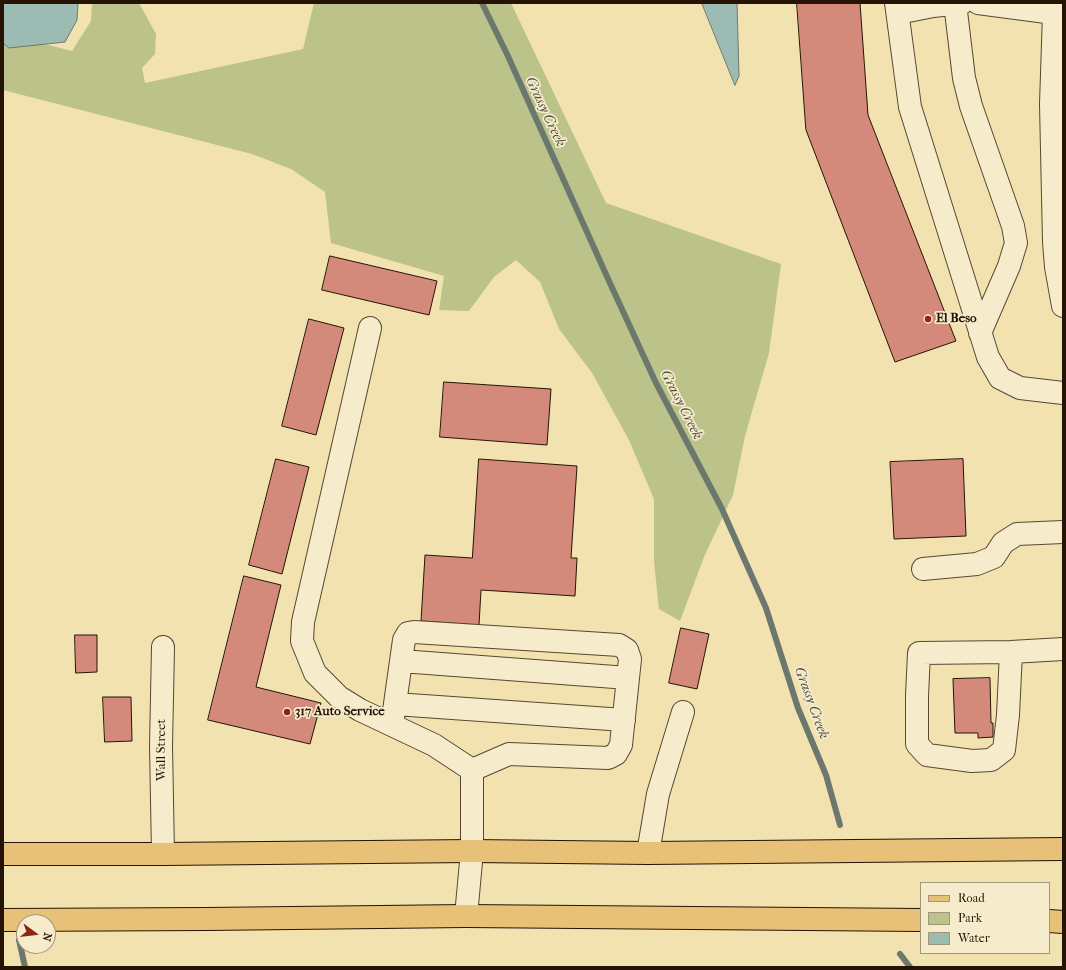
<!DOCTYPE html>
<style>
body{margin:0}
#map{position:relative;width:1066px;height:970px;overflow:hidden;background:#f1e2b0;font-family:"IM FELL French Canon",serif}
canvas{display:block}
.frame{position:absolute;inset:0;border:4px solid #251305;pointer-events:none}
.legend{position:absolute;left:920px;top:882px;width:130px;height:72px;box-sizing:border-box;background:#f6eccc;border:1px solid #a2957c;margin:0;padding:5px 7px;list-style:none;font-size:12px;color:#251305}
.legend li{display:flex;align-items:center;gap:8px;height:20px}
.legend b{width:20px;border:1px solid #a2957c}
.north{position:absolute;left:16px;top:914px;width:40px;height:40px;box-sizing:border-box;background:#f6eccc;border:1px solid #a2957c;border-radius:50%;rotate:105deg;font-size:11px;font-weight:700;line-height:16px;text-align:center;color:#251305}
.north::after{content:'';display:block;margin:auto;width:14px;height:18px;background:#8f2418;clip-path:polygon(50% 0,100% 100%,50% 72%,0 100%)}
</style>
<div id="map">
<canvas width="1066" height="970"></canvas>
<div class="frame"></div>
<ul class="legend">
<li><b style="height:5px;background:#e8c178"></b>Road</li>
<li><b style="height:11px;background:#bcc38a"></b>Park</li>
<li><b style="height:11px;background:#9cbcb3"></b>Water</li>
</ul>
<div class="north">N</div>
</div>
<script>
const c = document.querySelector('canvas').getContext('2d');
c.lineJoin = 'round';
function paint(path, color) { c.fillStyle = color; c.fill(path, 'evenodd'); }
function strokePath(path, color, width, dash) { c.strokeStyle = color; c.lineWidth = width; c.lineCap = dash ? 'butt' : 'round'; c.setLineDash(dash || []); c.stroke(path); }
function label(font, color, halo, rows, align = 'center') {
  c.font = font + ' "IM FELL French Canon",serif'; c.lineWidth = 3.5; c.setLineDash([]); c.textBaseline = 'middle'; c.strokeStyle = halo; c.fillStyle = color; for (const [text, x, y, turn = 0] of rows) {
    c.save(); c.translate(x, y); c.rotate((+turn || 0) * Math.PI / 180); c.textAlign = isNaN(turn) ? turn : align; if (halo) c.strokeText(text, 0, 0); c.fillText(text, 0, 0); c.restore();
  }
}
paint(new Path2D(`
 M 92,3 L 139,3 L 156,34 L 155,54 L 142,68 L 145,83 L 303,49 L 314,3 L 511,3 L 606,203 L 781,264 L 769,353 L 745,436 L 733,495 L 704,557 L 680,621 L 659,609 L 654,561 L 654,499 L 629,440 L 592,373 L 559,329 L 540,282 L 516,260 L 494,277 L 469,311 L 439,310 L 444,276 L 331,243 L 325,192 L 291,169 L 252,154 L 3,90 L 3,44 L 25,39 L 72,51 L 91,21 Z`), '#bcc38a');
const water = new Path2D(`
 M 3,3 L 78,3 L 77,20 L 65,42 L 9,48 L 3,43 Z
 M 702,3 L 737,3 L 739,76 L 735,85 Z`);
paint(water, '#9cbcb3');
strokePath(water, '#6c786d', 1);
strokePath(new Path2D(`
 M 482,3 L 507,54 L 609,281 L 656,383 L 722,509 L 766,608 L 798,708 L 826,775 L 840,825
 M 19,940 L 25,967
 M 900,954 L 910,967`), '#6c786d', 6);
const building = new Path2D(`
 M 797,3 L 860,3 L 868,115 L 956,341 L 895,362 L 806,130 Z
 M 330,256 L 437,281 L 429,315 L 322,290 Z
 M 309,319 L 344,328 L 316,435 L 282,426 Z
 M 444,382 L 551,389 L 547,445 L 440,437 Z
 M 276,459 L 309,467 L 282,574 L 249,565 Z
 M 479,459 L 577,466 L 571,558 L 577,558 L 575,596 L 481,590 L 479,625 L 421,621 L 425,555 L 472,558 Z
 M 963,459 L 966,536 L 894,539 L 890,462 Z
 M 244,576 L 281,585 L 256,687 L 321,703 L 310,744 L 208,720 Z
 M 681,628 L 709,634 L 697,689 L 669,683 Z
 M 75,635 L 97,635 L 97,672 L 76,673 Z
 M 990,678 L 991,723 L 993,723 L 993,737 L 978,738 L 978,733 L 955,733 L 953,679 Z
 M 103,697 L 131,697 L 132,741 L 105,742 Z`);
paint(building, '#d38a7a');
strokePath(building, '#251305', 1);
const minor = new Path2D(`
 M 896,3 L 910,107 L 988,357 L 1000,378 L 1020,388 L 1063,393
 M 955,3 L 964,78 L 971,106 L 1013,226 L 1016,243 L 1009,266 L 980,333
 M 978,3 L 1054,13
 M 1056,3 L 1054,13 L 1051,104 L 1054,242 L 1056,267 L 1063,306
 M 898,13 L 933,6 L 962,3
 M 370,328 L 303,622 L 302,641 L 315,673 L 339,697 L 360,710 L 434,745 L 472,770 L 472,851 L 466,916
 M 923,569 L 977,564 L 994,557 L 1003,543 L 1017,534 L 1063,532
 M 163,647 L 161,746 L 163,854
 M 1011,652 L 1008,715 L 1004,750 L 991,760 L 972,761 L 927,755 L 917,744 L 917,696 L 919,653 L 1011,652 L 1063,649
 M 401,661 L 628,678
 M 395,704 L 624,720
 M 392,725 L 404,640 L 408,633 L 414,632 L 619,645 L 627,650 L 630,659 L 621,745 L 616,754 L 608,758 L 509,754 L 472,770
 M 648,853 L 658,794 L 683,712`);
const major = new Path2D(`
 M 3,854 L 163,854 L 472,851 L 648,853 L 1063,849
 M 3,920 L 206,919 L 466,916 L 921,920
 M 1049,921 L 1063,922`);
strokePath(minor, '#584730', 24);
strokePath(major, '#251305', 24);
strokePath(minor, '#f6eccc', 22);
strokePath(major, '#e8c178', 22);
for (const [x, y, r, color] of [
 [928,319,4,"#8f2418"],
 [287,712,4,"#8f2418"]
]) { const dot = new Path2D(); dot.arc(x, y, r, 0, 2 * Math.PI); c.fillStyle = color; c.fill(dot); strokePath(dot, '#f6eccc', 1.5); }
label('bold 13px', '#251305', '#f6eccc', [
 ["El Beso",936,319],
 ["317 Auto Service",295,712]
], 'left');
label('13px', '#251305', '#f6eccc', [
 ["Wall Street",162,750,-90]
]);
label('italic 14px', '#4f4e42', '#f6eccc', [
 ["Grassy Creek",545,112,65],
 ["Grassy Creek",681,405,63],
 ["Grassy Creek",811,703,70]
]);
</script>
